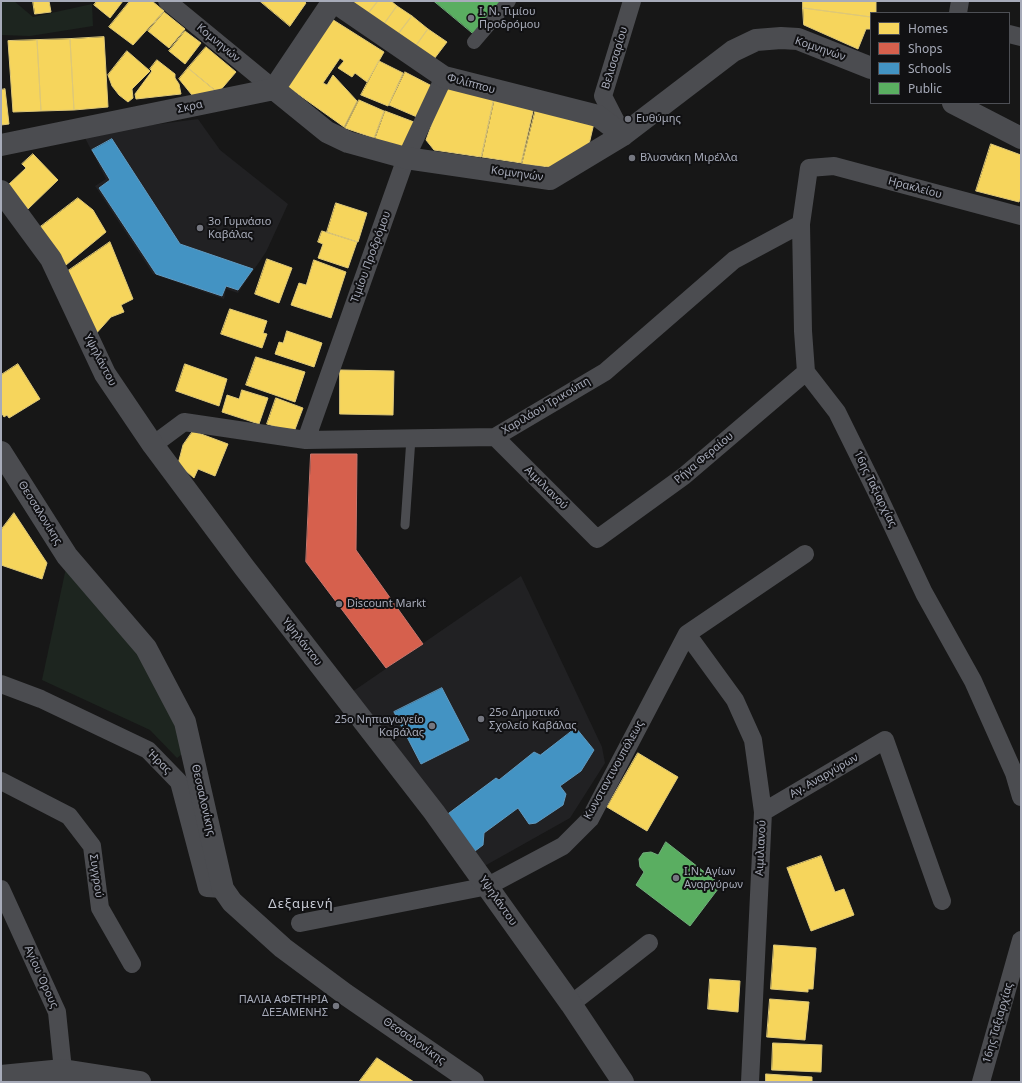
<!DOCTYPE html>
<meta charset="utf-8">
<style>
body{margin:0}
#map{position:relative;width:1022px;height:1083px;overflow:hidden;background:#171717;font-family:"Noto Sans",sans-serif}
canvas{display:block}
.frame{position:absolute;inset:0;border:2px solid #a7abb9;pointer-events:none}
.legend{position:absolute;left:870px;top:12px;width:140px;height:92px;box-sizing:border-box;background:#111113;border:1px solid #4d4f55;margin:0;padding:5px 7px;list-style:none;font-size:12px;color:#a7abb9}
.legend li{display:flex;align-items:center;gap:8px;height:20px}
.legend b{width:20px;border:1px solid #4d4f55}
</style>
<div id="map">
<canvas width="1022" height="1083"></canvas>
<div class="frame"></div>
<ul class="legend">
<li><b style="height:11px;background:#f6d55c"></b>Homes</li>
<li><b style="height:11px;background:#d6604d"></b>Shops</li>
<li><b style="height:11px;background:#4393c3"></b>Schools</li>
<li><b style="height:11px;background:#5aae61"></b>Public</li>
</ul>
</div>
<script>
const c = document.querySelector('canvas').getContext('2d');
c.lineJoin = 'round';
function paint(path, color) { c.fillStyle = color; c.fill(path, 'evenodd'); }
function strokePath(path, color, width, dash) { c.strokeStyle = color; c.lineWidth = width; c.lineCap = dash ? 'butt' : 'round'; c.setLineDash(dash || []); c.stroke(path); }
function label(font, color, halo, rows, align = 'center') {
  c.font = font + ' "Noto Sans",sans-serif'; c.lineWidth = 4; c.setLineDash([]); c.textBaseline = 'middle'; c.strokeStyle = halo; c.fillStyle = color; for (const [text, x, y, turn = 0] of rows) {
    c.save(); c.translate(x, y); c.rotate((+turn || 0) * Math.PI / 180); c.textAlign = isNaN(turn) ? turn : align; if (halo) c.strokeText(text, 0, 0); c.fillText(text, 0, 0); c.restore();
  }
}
paint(new Path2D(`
 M 198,119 L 220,150 L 288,204 L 266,252 L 238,293 L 226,289 L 224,299 L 153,274 L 95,186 L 106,179 L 83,134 Z
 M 521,576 L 602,747 L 605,763 L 570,818 L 481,868 L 352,692 Z`), '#212123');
paint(new Path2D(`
 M 1,1 L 14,1 L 33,17 L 92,4 L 93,26 L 30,36 L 1,35 Z
 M 66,568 L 148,664 L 186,751 L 177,758 L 150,730 L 42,680 Z`), '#1d251f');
const homes = new Path2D(`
 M 33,1 L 49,1 L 51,12 L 35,14 Z
 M 97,1 L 123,1 L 110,18 L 94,5 Z
 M 130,1 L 152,1 L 164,11 L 133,45 L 109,27 Z
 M 260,1 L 304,1 L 306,3 L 290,26 Z
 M 354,1 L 378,1 L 367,15 L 351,4 Z
 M 378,1 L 391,1 L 397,6 L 382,27 L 367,15 Z
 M 803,1 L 876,1 L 876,13 L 871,13 L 871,17 L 803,8 Z
 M 397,6 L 412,16 L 396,37 L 382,27 Z
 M 803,8 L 871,17 L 871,29 L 866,29 L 858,49 L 804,25 Z
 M 164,12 L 185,29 L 169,48 L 148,31 Z
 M 327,16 L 384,52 L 367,82 L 355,73 L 352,77 L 338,68 L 344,61 L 340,58 L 323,83 L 327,85 L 333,75 L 357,101 L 344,127 L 281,82 Z
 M 412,16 L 428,29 L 413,50 L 396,37 Z
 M 428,29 L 447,42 L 431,63 L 413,50 Z
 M 185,31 L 201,43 L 185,64 L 169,51 Z
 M 104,37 L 108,107 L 74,110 L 70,39 Z
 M 70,39 L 74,110 L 41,111 L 37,40 Z
 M 37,40 L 41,111 L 13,112 L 8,41 Z
 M 206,47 L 236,72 L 218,93 L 188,68 Z
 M 127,51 L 150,71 L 132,89 L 133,98 L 128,102 L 119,95 L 112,86 L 108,75 Z
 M 157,60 L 175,74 L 175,78 L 179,84 L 181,94 L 136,99 L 135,94 L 152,71 L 150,69 Z
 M 379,61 L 403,73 L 388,106 L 361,95 Z
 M 188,68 L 216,91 L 196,100 L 179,79 Z
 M 405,72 L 432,86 L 417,117 L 389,105 Z
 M 450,87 L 494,97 L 481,157 L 434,150 L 426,140 L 442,96 Z
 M 5,89 L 9,124 L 1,125 L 1,90 Z
 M 495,97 L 534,107 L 521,163 L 482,157 Z
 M 359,100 L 384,111 L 374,138 L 345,128 Z
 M 536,108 L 594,123 L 587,153 L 558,168 L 522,164 Z
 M 385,111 L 414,122 L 406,149 L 375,139 Z
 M 991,144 L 1021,155 L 1021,197 L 1019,202 L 976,191 Z
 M 33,154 L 58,180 L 28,209 L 7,186 L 26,168 L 22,164 Z
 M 78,198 L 93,210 L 106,232 L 66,265 L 39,228 Z
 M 336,203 L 367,213 L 358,242 L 327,232 Z
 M 322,231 L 357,242 L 348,268 L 318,258 L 323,244 L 318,242 Z
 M 110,242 L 133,299 L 121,305 L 124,312 L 111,317 L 93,337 L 65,273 Z
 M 267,259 L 292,268 L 279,303 L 255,294 Z
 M 314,260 L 346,272 L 331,318 L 291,305 L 299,283 L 306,285 Z
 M 230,309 L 267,321 L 263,333 L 267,334 L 262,348 L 221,334 Z
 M 287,331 L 322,343 L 314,367 L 275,354 L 279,342 L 283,343 Z
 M 256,357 L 305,372 L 295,402 L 246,385 Z
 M 18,364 L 40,399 L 9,418 L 7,415 L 4,417 L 1,412 L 1,375 Z
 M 185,364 L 227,379 L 219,406 L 176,391 Z
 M 340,370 L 394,371 L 393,415 L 340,414 Z
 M 242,390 L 268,398 L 259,424 L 222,412 L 227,395 L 239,399 Z
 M 276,398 L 303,408 L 294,432 L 267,424 Z
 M 193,431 L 228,444 L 215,476 L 198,469 L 194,478 L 178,464 L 183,445 Z
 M 14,513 L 47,563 L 42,579 L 1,565 L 1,530 Z
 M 638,753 L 678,777 L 647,831 L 607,807 Z
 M 821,856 L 835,892 L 844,889 L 854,915 L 811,931 L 787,868 Z
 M 774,945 L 816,948 L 813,989 L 808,989 L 808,992 L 771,989 Z
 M 710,979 L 740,981 L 738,1012 L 708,1009 Z
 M 770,999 L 809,1002 L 805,1040 L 767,1037 Z
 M 773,1043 L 822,1045 L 821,1072 L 772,1070 Z
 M 377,1058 L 414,1082 L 359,1082 Z
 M 766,1074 L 812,1077 L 812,1082 L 766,1082 Z`);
paint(homes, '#f6d55c');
strokePath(homes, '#dec878', 1);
const shops = new Path2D(`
 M 311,454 L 357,454 L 356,550 L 423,644 L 386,668 L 306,562 Z`);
paint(shops, '#d6604d');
strokePath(shops, '#c8766d', 1);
const schools = new Path2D(`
 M 112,139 L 180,244 L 253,269 L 238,290 L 226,286 L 222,296 L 156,274 L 99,188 L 110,180 L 92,150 Z
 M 442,688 L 469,740 L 421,764 L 394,712 Z
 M 576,728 L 594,750 L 581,771 L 560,786 L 566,794 L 563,805 L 536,823 L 529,824 L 518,808 L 484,833 L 483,845 L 475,851 L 441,819 L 496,778 L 499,780 L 534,752 L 540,755 Z`);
paint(schools, '#4393c3');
strokePath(schools, '#619ac0', 1);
const public = new Path2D(`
 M 434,1 L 502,1 L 474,34 Z
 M 666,842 L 721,885 L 690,926 L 636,885 L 644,872 L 640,867 L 639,859 L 643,853 L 651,852 L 658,855 Z`);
paint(public, '#5aae61');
strokePath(public, '#71ad7b', 1);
strokePath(new Path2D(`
 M 405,525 L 411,438`), '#4b4c50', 9);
strokePath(new Path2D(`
 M 474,42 L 509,1`), '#4b4c50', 14);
strokePath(new Path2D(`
 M 167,1 L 274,89
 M 958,13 L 960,1
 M 1009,34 L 1021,37
 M 623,135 L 603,96 L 632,1
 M 1021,216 L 834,166 L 809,168 L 801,224 L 803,331 L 806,372 L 837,412 L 876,491 L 924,593 L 973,681 L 1014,773 L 1021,797
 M 495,437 L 597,539 L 684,476 L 806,372
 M 306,440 L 406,158 L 444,77
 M 153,445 L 184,422 L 306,440 L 495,437 L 605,372 L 734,260 L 801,224
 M 687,634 L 735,700 L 753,740 L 763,812 L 750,1082
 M 1,684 L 41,699 L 148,750 L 179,782 L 207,888 L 223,889
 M 1,781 L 69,816 L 92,846 L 100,908 L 132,964
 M 763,812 L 885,740 L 942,901
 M 1,889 L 57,1012 L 63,1070
 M 300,923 L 488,886 L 563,846 L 590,819 L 687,634 L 805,554
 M 571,1004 L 649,943
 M 981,1082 L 1021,940`), '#4b4c50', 18);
strokePath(new Path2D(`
 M 333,1 L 444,77 L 598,116 L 623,135
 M 274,89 L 327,132 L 348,142 L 406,158 L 550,179 L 623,135 L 733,51 L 756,40 L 781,38 L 798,39 L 871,68
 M 953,103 L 1021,138
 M 1,145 L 274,89 L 333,1
 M 1,191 L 51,259 L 105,374 L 153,445 L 244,567 L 434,812 L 571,1004 L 623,1082
 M 1,452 L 67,556 L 146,648 L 185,722 L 223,889 L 232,902 L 283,948 L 345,994 L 473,1082
 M 1,1076 L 63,1070 L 140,1082`), '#4b4c50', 22);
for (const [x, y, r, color] of [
 [471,18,4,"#757780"],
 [628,119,4,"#757780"],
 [632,158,4,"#757780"],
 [200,228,4,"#757780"],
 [339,604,4,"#757780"],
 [481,719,4,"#757780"],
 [432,726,4,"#757780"],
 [676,878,4,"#757780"],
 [336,1006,4,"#757780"]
]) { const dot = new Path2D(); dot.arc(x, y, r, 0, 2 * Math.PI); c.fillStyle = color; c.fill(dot); strokePath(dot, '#111113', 1.5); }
label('11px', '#a7abb9', '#111113', [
 ["Ι. Ν. Τιμίου",479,12],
 ["Προδρόμου",479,25],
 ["Ευθύμης",636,119],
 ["Βλυσνάκη Μιρέλλα",640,158],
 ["3ο Γυμνάσιο",208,222],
 ["Καβάλας",208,235],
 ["Discount Markt",347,604],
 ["25ο Δημοτικό",489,713],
 ["Σχολείο Καβάλας",489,726],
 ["25ο Νηπιαγωγείο",424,720,"right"],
 ["Καβάλας",424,733,"right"],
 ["Ι.Ν. Αγίων",684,872],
 ["Αναργύρων",684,885],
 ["ΠΑΛΙΑ ΑΦΕΤΗΡΙΑ",328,1000,"right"],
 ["ΔΕΞΑΜΕΝΗΣ",328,1013,"right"]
], 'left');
label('11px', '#a7abb9', '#111113', [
 ["Κομνηνών",218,43,40],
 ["Κομνηνών",820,49,19],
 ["Βελισσαρίου",615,58,-73],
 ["Φιλίππου",471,84,15],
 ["Σκρα",190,107,-12],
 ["Κομνηνών",517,174,8],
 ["Ηρακλείου",915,188,15],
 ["Τιμίου Προδρόμου",371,257,-70],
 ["Υψηλάντου",100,360,62],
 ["Χαριλάου Τρικούπη",546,406,-31],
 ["Ρήγα Φεραίου",704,458,-40],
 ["Αιμιλιανού",546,488,45],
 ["16ης Ταξιαρχίας",875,489,64],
 ["Θεσσαλονίκης",40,513,58],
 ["Υψηλάντου",302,642,52],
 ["Ήρας",159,762,44],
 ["Κωνσταντινουπόλεως",614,770,-61],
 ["Αγ. Αναργύρων",824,776,-30],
 ["Θεσσαλονίκης",203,800,77],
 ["Αιμιλιανού",761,848,-87],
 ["Συγγρού",96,876,82],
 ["Υψηλάντου",498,901,55],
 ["Αγίου Όρους",41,977,66],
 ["16ης Ταξιαρχίας",998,1023,-74],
 ["Θεσσαλονίκης",414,1041,35]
]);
c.letterSpacing = '1px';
label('13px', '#c8cbd5', '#111113', [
 ["Δεξαμενή",301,904]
]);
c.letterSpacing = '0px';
</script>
